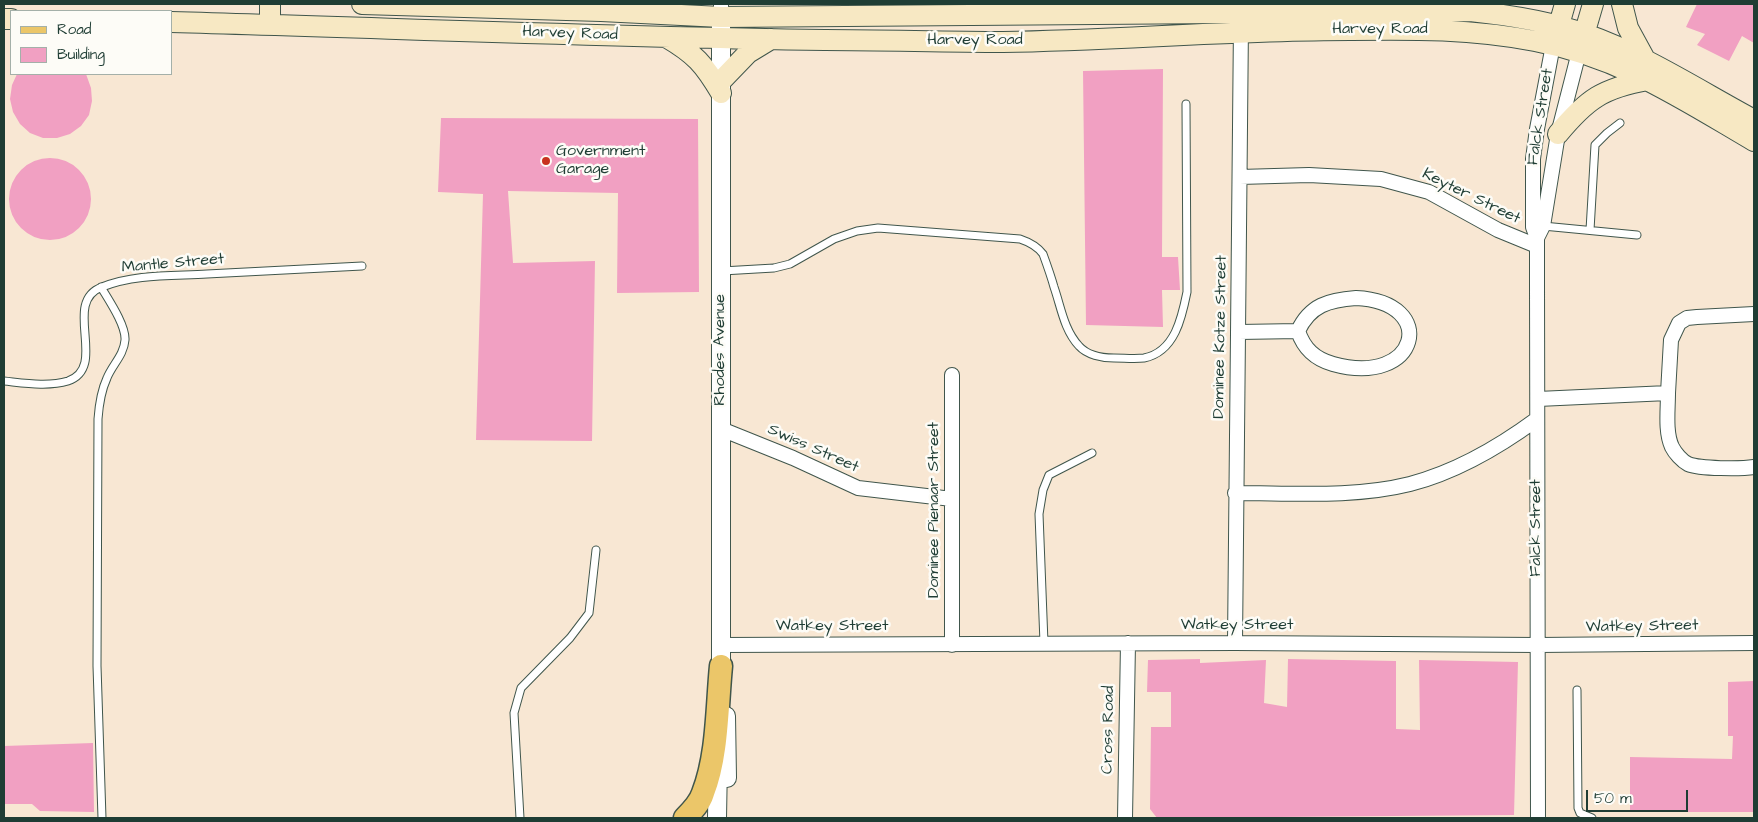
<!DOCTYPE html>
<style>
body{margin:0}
#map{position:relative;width:1758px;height:822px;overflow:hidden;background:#f8e7d3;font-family:"Architects Daughter",sans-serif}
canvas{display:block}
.frame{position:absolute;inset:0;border:5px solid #1f3d34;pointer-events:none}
.legend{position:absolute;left:10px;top:10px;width:162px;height:65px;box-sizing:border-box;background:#fdfcf7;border:1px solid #a4b0a9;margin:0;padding:6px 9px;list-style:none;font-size:15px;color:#1f3d34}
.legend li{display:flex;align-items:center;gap:10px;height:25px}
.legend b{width:25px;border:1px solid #a4b0a9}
.scale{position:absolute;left:1586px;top:790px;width:102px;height:22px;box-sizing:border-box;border:2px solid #1f3d34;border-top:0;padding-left:6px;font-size:15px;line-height:18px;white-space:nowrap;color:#1f3d34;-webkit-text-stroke:4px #fdfcf7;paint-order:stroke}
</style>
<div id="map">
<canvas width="1758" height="822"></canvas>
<div class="frame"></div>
<ul class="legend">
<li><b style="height:6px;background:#ebc669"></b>Road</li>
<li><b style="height:14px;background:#f1a0c2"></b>Building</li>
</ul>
<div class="scale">50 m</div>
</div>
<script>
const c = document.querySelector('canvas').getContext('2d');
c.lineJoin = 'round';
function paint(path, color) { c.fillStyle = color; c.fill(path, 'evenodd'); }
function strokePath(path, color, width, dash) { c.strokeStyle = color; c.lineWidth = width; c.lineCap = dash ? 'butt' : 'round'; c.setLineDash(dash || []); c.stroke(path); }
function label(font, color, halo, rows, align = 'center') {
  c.font = font + ' "Architects Daughter",sans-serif'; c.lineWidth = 5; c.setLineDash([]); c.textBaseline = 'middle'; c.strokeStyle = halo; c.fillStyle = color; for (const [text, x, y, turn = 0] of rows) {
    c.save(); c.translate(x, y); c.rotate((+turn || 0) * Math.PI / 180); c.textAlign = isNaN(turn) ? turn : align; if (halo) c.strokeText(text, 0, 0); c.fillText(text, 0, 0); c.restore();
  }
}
paint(new Path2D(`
 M 1697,4 L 1754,4 L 1754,43 L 1742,36 L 1729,61 L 1697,45 L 1705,34 L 1686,27 Z
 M 1163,69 L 1162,257 L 1178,257 L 1180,290 L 1162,290 L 1163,327 L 1086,325 L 1083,71 Z
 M 17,74 L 86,74 L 91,88 L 92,101 L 89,115 L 81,126 L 70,134 L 57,138 L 43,138 L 30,133 L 20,124 L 13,112 L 10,99 L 12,85 Z
 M 441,118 L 698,119 L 699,292 L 617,293 L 618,193 L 508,191 L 513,263 L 595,261 L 592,441 L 476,440 L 483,194 L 438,192 Z
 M9 199a41 41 0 1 1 82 0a41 41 0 1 1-82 0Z
 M 1200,659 L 1200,663 L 1266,660 L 1264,703 L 1287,707 L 1288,659 L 1396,661 L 1396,729 L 1420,730 L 1419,660 L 1518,662 L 1514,815 L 1157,818 L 1150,809 L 1151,727 L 1171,727 L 1171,692 L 1147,692 L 1148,660 Z
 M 1754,681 L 1754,812 L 1630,812 L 1630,757 L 1732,759 L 1733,736 L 1728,736 L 1728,682 Z
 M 93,743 L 94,812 L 40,811 L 32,804 L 4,804 L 4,746 Z`), '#f1a0c2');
const service = new Path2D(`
 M 1543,226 L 1637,235
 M 1590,230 L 1595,145 L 1607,133 L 1620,123
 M 722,271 L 774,268 L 790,264 L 834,239 L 857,231 L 878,228 L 1020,239 C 1029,242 1037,246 1043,254 C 1047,265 1051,276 1054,287 C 1061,307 1064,330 1079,346 C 1087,355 1102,358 1114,358 C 1124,358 1135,359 1144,358 C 1175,352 1182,317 1187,292 L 1186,104
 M 101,287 C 108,299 126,325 125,340 C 124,355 112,365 107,378 C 101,391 99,405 98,419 L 97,666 L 102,818
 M 4,381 C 24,383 48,387 68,381 C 109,367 61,302 102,287 C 134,274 172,276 207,274 C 258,271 310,269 362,266
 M 1044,643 L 1039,514 L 1043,490 L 1049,475 L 1092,453
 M 1577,690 L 1578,808 L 1580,813 L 1592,818
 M 520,818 L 514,713 L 521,688 L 570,638 L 589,613 L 596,550`);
const minor = new Path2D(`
 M 721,17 L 721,4
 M 1240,177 L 1309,175 L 1381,179 L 1429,192 L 1498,230 L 1537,246
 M 1537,238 L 1543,226 L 1558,134 L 1579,52
 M 1356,298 C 1440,302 1419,388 1333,364 C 1315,359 1304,349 1298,331 C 1310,305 1329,300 1356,298 Z
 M 1239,332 L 1298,331
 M 952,375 L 952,645
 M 1668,393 L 1671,340 L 1679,323 L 1687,318 L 1697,317 L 1754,314
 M 1538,399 L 1668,393 C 1668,410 1665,432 1672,447 C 1675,453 1682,461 1688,464 C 1700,469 1741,469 1754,467
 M 721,429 L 793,458 L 858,488 L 952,499
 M 1235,493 C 1293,493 1354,498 1410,484 C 1456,472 1499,447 1537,419
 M 1235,643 L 1241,23
 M 721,645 L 1235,643 L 1538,645 L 1754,643
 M 1125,818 L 1128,643
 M 1538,818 L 1537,283 L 1537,238 L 1533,227 L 1533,159 L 1537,129 L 1553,45`);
const tertiary = new Path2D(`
 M 721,25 L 721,679
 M 726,716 L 727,778
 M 717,818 L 718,762`);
const secondary = new Path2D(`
 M 270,4 L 270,25
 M 362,4 L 601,11 L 721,17 L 1470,11 C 1509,15 1548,21 1585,34 C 1643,54 1700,91 1754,120
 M 1622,4 L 1628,28 L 1646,61
 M 4,19 L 11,19
 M 171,22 C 389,28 607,37 825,40 C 885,40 944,42 1003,42 C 1119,40 1234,30 1350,30 C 1414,29 1472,29 1535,41 C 1620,57 1682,99 1754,141
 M 666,37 C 695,54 704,64 721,93
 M 1555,39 L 1565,4
 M 1581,45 L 1593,4
 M 721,81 L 748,53 L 771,39
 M 1558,134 C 1587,99 1603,88 1648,80`);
const primary = new Path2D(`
 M 685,818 C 692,811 700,803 703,793 C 718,755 717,706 721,666`);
strokePath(service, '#40564c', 9);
strokePath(minor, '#40564c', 16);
strokePath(tertiary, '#40564c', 20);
strokePath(secondary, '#40564c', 22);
strokePath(primary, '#40564c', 25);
strokePath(service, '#fff', 7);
strokePath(minor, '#fff', 14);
strokePath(tertiary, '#fff', 18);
strokePath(secondary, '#f7e8c3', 20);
strokePath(primary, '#ebc669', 22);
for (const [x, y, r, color] of [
 [546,161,5,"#c8321e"]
]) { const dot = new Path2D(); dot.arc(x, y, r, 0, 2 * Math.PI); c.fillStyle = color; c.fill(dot); strokePath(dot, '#fdfcf7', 2); }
label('16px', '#1f3d34', '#fdfcf7', [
 ["Harvey Road",1380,30],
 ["Harvey Road",570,34,2],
 ["Harvey Road",975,41],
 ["Falck Street",1541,117,-81],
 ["Keyter Street",1471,197,26],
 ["Mantle Street",173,264,-5],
 ["Dominee Kotze Street",1221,337,-89],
 ["Rhodes Avenue",721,350,-90],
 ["Swiss Street",813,449,24],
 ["Dominee Pienaar Street",935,510,-90],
 ["Falck Street",1537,528,-90],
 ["Watkey Street",1237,626],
 ["Watkey Street",832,627],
 ["Watkey Street",1642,627,-1],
 ["Cross Road",1109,730,-89]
]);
label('16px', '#1f3d34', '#fdfcf7', [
 ["Government",556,152],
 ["Garage",556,170]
], 'left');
</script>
